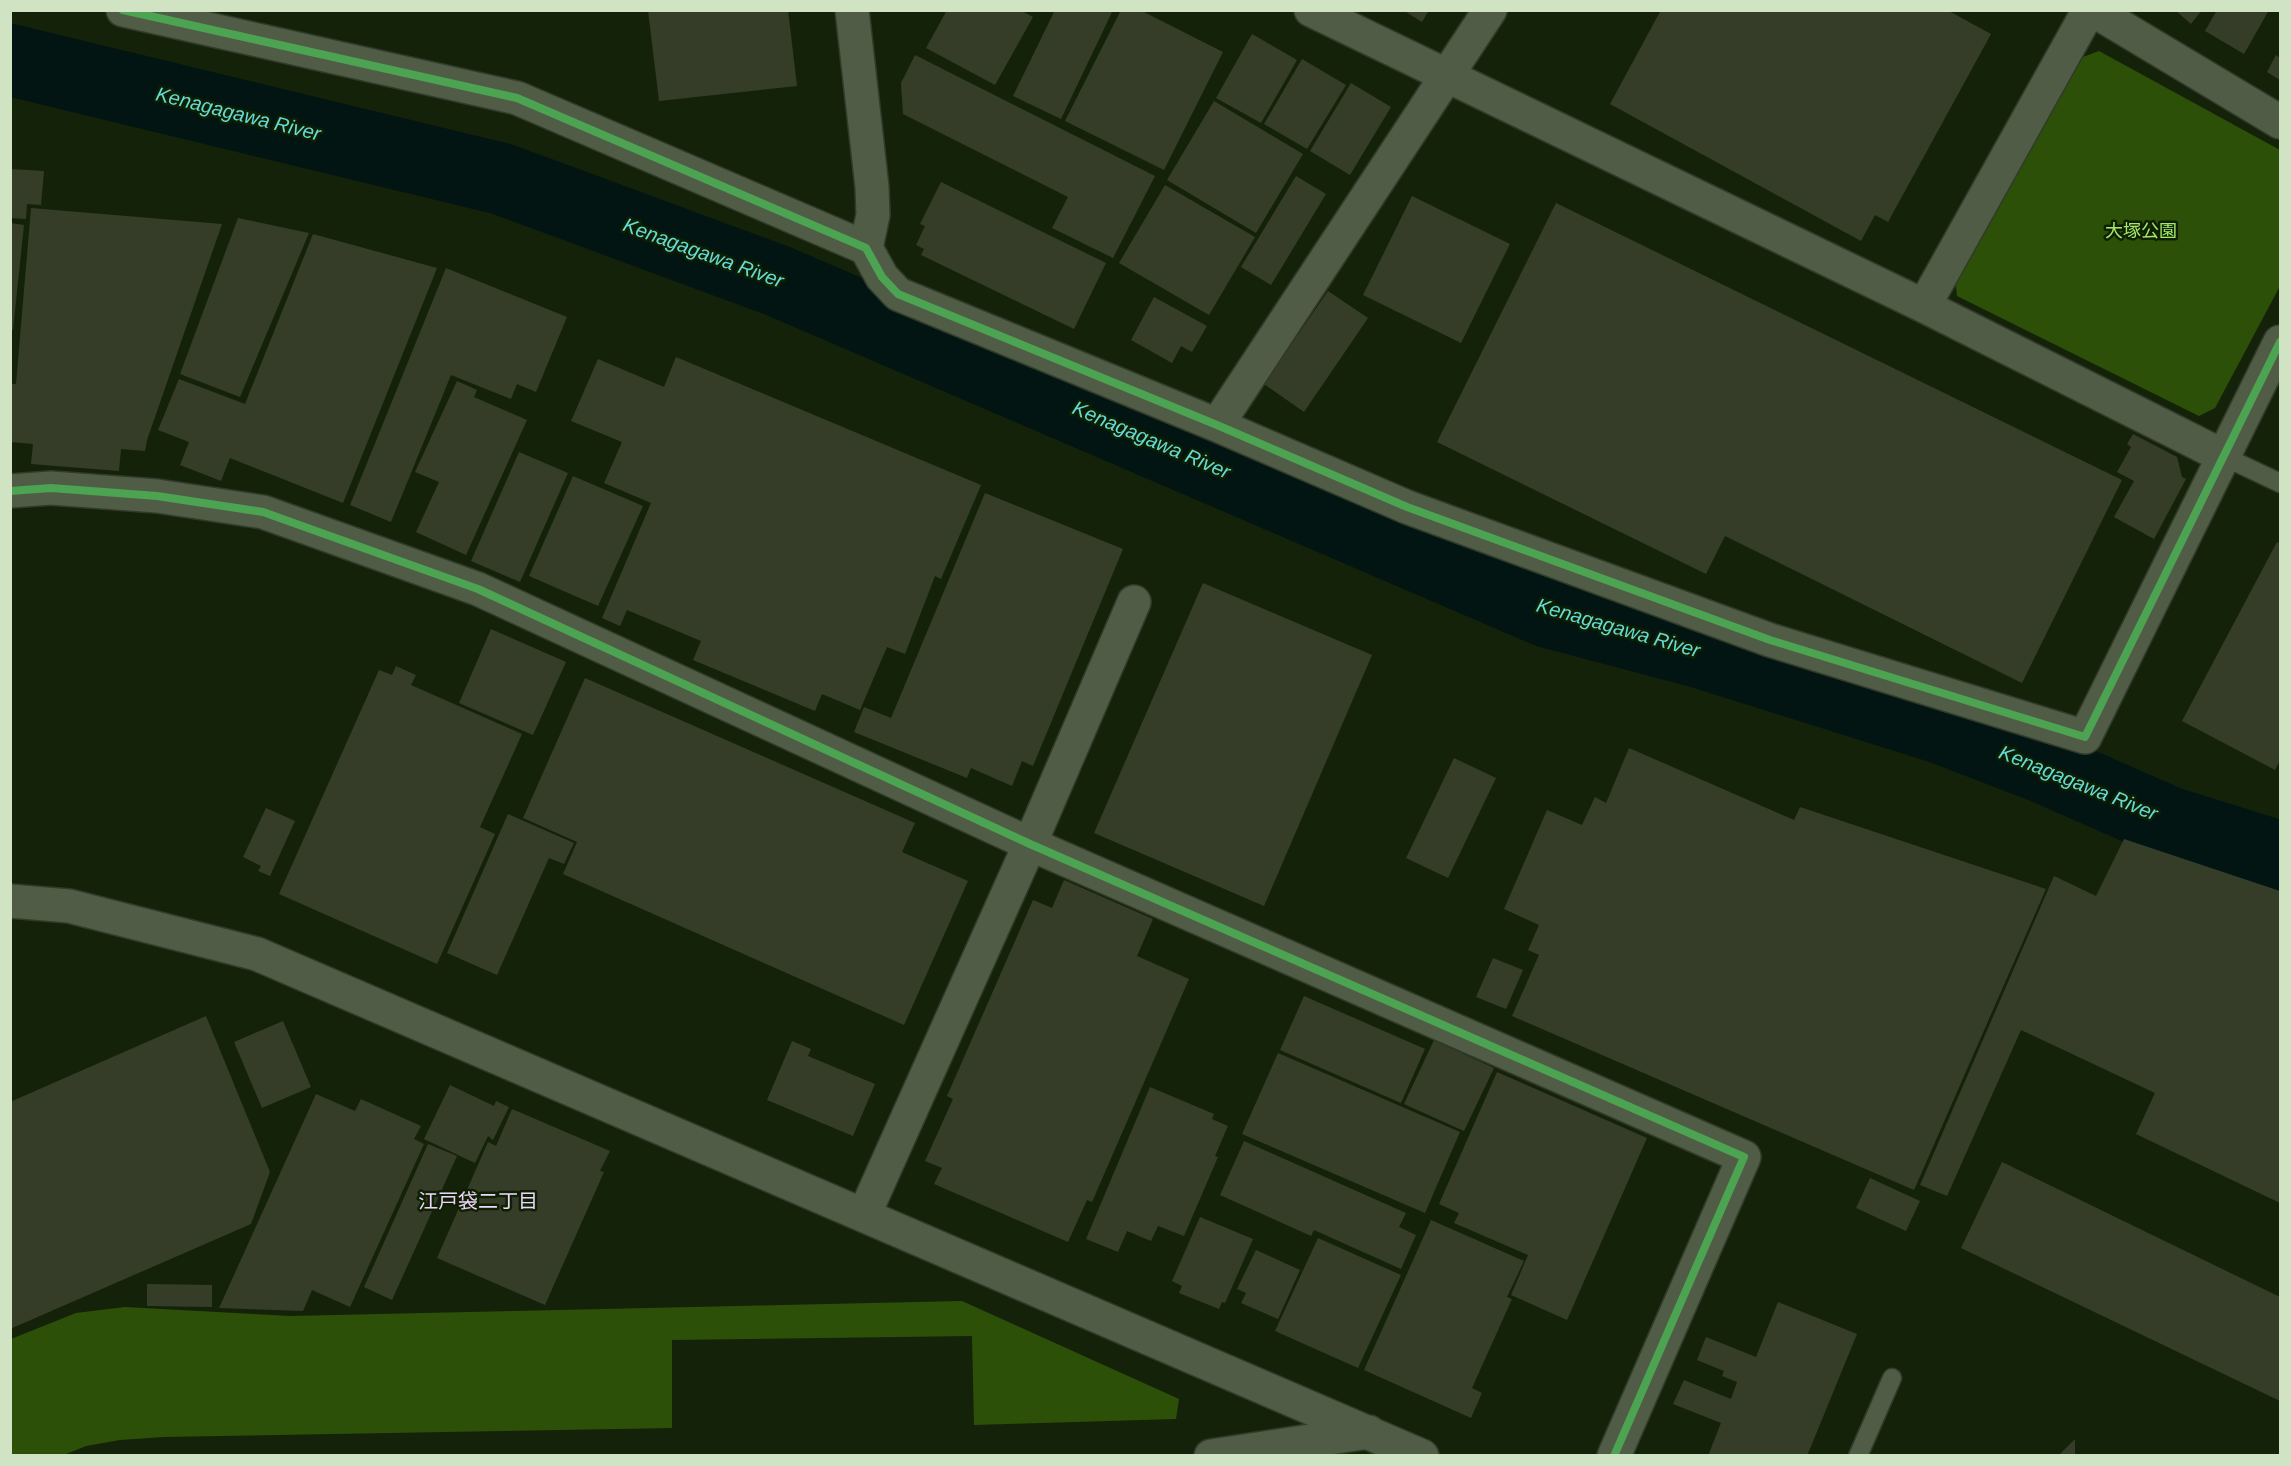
<!DOCTYPE html>
<meta charset="utf-8">
<style>
body{margin:0}
#map{position:relative;width:2291px;height:1466px;overflow:hidden;background:#15220a;font-family:Helvetica,sans-serif}
canvas{display:block}
.frame{position:absolute;inset:0;border:12px solid #d0e4c4;pointer-events:none}
</style>
<div id="map">
<canvas width="2291" height="1466"></canvas>
<div class="frame"></div>
</div>
<script>
const c = document.querySelector('canvas').getContext('2d');
c.lineJoin = 'round';
function paint(path, color) { c.fillStyle = color; c.fill(path, 'evenodd'); }
function strokePath(path, color, width, dash) { c.strokeStyle = color; c.lineWidth = width; c.lineCap = dash ? 'butt' : 'round'; c.setLineDash(dash || []); c.stroke(path); }
function label(font, color, halo, rows, align = 'center') {
  c.font = font + ' Helvetica,"Noto Sans JP",sans-serif'; c.lineWidth = 5; c.setLineDash([]); c.textBaseline = 'middle'; c.strokeStyle = halo; c.fillStyle = color; for (const [text, x, y, turn = 0] of rows) {
    c.save(); c.translate(x, y); c.rotate((+turn || 0) * Math.PI / 180); c.textAlign = isNaN(turn) ? turn : align; if (halo) c.strokeText(text, 0, 0); c.fillText(text, 0, 0); c.restore();
  }
}
paint(new Path2D(`
 M 2099,51 L 2280,150 L 2280,286 L 2215,408 L 2199,416 L 1957,296 L 1955,278 L 2083,57 Z
 M 962,1301 L 1179,1399 L 1176,1419 L 974,1425 L 972,1336 L 672,1340 L 672,1428 L 164,1437 L 120,1440 L 86,1446 L 64,1455 L 11,1455 L 11,1339 L 76,1313 L 125,1307 L 290,1316 Z`), '#2d5008');
strokePath(new Path2D(`
 M 10,60 L 502,179 L 778,281 L 1548,612 L 1699,652 L 1941,728 L 2045,768 L 2168,822 L 2280,857`), '#021512', 72);
paint(new Path2D(`
 M 648,10 L 788,10 L 797,86 L 659,101 Z
 M 947,10 L 1020,10 L 1033,17 L 995,85 L 926,48 Z
 M 1055,10 L 1113,10 L 1061,119 L 1013,96 Z
 M 1121,10 L 1140,10 L 1223,52 L 1164,170 L 1065,121 Z
 M 1403,10 L 1429,10 L 1422,22 Z
 M 1661,10 L 1947,10 L 1991,34 L 1888,222 L 1875,215 L 1861,241 L 1610,104 Z
 M 2175,10 L 2202,10 L 2191,24 Z
 M 2217,10 L 2269,10 L 2244,54 L 2205,31 Z
 M 1252,34 L 1297,60 L 1261,123 L 1216,98 Z
 M 915,55 L 1155,176 L 1113,258 L 1052,228 L 1068,197 L 903,114 L 901,83 Z
 M 2276,55 L 2280,58 L 2280,80 L 2267,72 Z
 M 1302,59 L 1346,85 L 1307,149 L 1264,124 Z
 M 1351,83 L 1391,107 L 1350,175 L 1310,151 Z
 M 1214,101 L 1303,154 L 1256,233 L 1167,180 Z
 M 10,169 L 44,171 L 41,205 L 27,204 L 26,219 L 10,218 Z
 M 1296,176 L 1326,194 L 1271,285 L 1241,267 Z
 M 941,182 L 1106,263 L 1074,329 L 921,255 L 924,249 L 916,245 L 925,226 L 920,224 Z
 M 1165,185 L 1255,237 L 1209,315 L 1119,263 Z
 M 1412,196 L 1510,244 L 1461,343 L 1363,295 Z
 M 1556,203 L 2122,480 L 2022,683 L 1725,536 L 1706,574 L 1437,442 Z
 M 31,208 L 222,224 L 147,440 L 145,451 L 121,449 L 119,471 L 31,464 L 33,444 L 10,442 L 10,384 L 16,384 Z
 M 238,218 L 309,233 L 240,397 L 180,374 Z
 M 10,223 L 24,225 L 13,330 L 10,330 Z
 M 313,234 L 437,268 L 343,503 L 230,458 L 221,481 L 180,465 L 189,442 L 158,430 L 179,379 L 245,404 Z
 M 446,268 L 567,317 L 536,392 L 517,384 L 511,399 L 451,375 L 391,522 L 350,505 Z
 M 1328,291 L 1368,318 L 1304,412 L 1264,384 Z
 M 1154,297 L 1207,326 L 1192,352 L 1181,346 L 1172,363 L 1131,340 Z
 M 676,357 L 981,485 L 941,579 L 935,576 L 905,654 L 887,647 L 860,710 L 822,694 L 815,711 L 693,660 L 701,641 L 627,610 L 620,626 L 602,618 L 651,503 L 604,483 L 622,442 L 571,421 L 598,359 L 664,387 Z
 M 457,381 L 477,390 L 474,397 L 527,420 L 466,555 L 416,532 L 439,482 L 415,472 Z
 M 2133,434 L 2177,457 L 2182,477 L 2186,479 L 2154,539 L 2114,517 L 2134,481 L 2117,472 L 2131,447 L 2127,444 Z
 M 519,452 L 568,473 L 520,582 L 471,561 Z
 M 573,476 L 643,506 L 598,606 L 529,576 Z
 M 985,493 L 1123,549 L 1033,766 L 1022,761 L 1012,786 L 971,768 L 967,778 L 854,732 L 864,707 L 891,718 Z
 M 2277,542 L 2280,544 L 2280,760 L 2275,770 L 2182,721 Z
 M 1203,583 L 1372,655 L 1264,906 L 1094,833 Z
 M 491,629 L 566,662 L 533,735 L 459,703 Z
 M 396,666 L 416,675 L 411,685 L 522,734 L 480,827 L 495,834 L 437,964 L 279,894 L 379,670 L 392,675 Z
 M 585,678 L 915,823 L 902,852 L 968,881 L 904,1025 L 563,874 L 577,842 L 523,818 Z
 M 1629,748 L 1794,820 L 1800,807 L 2046,889 L 1914,1190 L 1512,1016 L 1539,955 L 1528,950 L 1539,925 L 1504,909 L 1547,810 L 1582,825 L 1595,797 L 1606,803 Z
 M 1454,758 L 1496,778 L 1448,878 L 1406,858 Z
 M 266,808 L 295,821 L 270,876 L 258,871 L 261,866 L 243,857 Z
 M 508,814 L 574,843 L 564,864 L 549,858 L 497,975 L 447,953 Z
 M 2124,839 L 2280,891 L 2280,1203 L 2136,1134 L 2155,1093 L 2021,1030 L 1947,1196 L 1920,1185 L 2054,876 L 2096,896 Z
 M 1064,880 L 1153,919 L 1137,956 L 1189,979 L 1092,1202 L 1087,1200 L 1068,1242 L 934,1184 L 942,1168 L 925,1161 L 953,1099 L 947,1096 L 1033,900 L 1052,908 Z
 M 1493,958 L 1523,970 L 1506,1009 L 1476,997 Z
 M 1304,996 L 1425,1049 L 1401,1103 L 1280,1050 Z
 M 206,1016 L 270,1172 L 251,1224 L 10,1329 L 10,1102 Z
 M 283,1021 L 311,1087 L 262,1108 L 234,1042 Z
 M 1434,1040 L 1494,1068 L 1464,1131 L 1404,1104 Z
 M 792,1041 L 811,1049 L 808,1056 L 875,1084 L 853,1136 L 767,1100 Z
 M 1278,1053 L 1460,1132 L 1425,1213 L 1242,1134 Z
 M 1497,1072 L 1647,1138 L 1567,1320 L 1511,1295 L 1528,1255 L 1454,1223 L 1459,1213 L 1439,1204 Z
 M 450,1085 L 494,1106 L 496,1101 L 509,1107 L 493,1140 L 488,1136 L 475,1163 L 424,1139 Z
 M 1150,1087 L 1214,1114 L 1212,1119 L 1228,1126 L 1215,1156 L 1218,1157 L 1184,1236 L 1158,1226 L 1151,1241 L 1127,1231 L 1118,1252 L 1086,1239 Z
 M 316,1094 L 355,1111 L 361,1099 L 421,1126 L 414,1139 L 424,1144 L 350,1307 L 312,1290 L 303,1311 L 219,1308 Z
 M 512,1109 L 610,1151 L 600,1171 L 604,1172 L 545,1305 L 437,1258 L 488,1142 L 496,1146 Z
 M 1244,1141 L 1406,1213 L 1399,1227 L 1416,1235 L 1401,1269 L 1314,1230 L 1311,1236 L 1220,1195 Z
 M 428,1144 L 457,1156 L 392,1300 L 364,1287 Z
 M 2002,1162 L 2280,1297 L 2280,1401 L 1961,1248 Z
 M 1870,1178 L 1920,1201 L 1906,1231 L 1856,1208 Z
 M 1200,1217 L 1253,1239 L 1225,1303 L 1222,1302 L 1219,1309 L 1179,1293 L 1182,1286 L 1172,1281 Z
 M 1431,1220 L 1524,1261 L 1507,1297 L 1512,1299 L 1472,1388 L 1482,1393 L 1471,1418 L 1364,1370 Z
 M 1318,1238 L 1401,1275 L 1358,1368 L 1275,1331 Z
 M 1256,1250 L 1300,1270 L 1278,1319 L 1241,1303 L 1246,1293 L 1237,1289 Z
 M 147,1284 L 212,1285 L 212,1307 L 147,1306 Z
 M 1778,1302 L 1857,1334 L 1807,1456 L 1708,1456 L 1721,1423 L 1673,1404 L 1684,1380 L 1731,1399 L 1737,1382 L 1722,1376 L 1724,1371 L 1697,1360 L 1706,1337 L 1756,1357 Z
 M 2075,1439 L 2075,1456 L 2058,1456 Z`), '#353d29');
const service = new Path2D(`
 M 2225,457 L 2280,483
 M 1858,1456 L 1892,1378`);
const minor = new Path2D(`
 M 123,10 L 517,98 L 866,248 L 882,277 L 898,294 L 1217,425 L 1407,507 L 1770,640 L 2085,737 L 2280,342
 M 852,10 L 872,187 L 873,215 L 866,248
 M 1311,10 L 1924,306 L 2225,457
 M 1924,306 L 2089,10
 M 1217,425 L 1490,10
 M 10,491 L 51,488 L 157,496 L 263,512 L 478,589 L 1030,844 L 1744,1157 L 1614,1456
 M 864,1215 L 1030,844 L 1134,602
 M 1211,1456 L 1369,1432`);
const tertiary = new Path2D(`
 M 2093,10 L 2280,122
 M 10,901 L 69,906 L 257,954 L 1422,1456`);
strokePath(service, '#303b2a', 21);
strokePath(minor, '#303b2a', 36);
strokePath(tertiary, '#303b2a', 36);
strokePath(service, '#505c46', 18);
strokePath(minor, '#505c46', 33);
strokePath(tertiary, '#505c46', 33);
strokePath(new Path2D(`
 M 123,10 L 517,98 L 866,248 L 882,277 L 898,294 L 1217,425 L 1407,507 L 1770,640 L 2085,737 L 2280,342
 M 10,491 L 51,488 L 157,496 L 263,512 L 478,589 L 1030,844 L 1744,1157 L 1614,1456`), '#4ca352', 8);
label('18px', '#a2e969', '#0f2002', [
 ["大塚公園",2141,232]
]);
label('italic 20px', '#65dad8', '#0f2002', [
 ["Kenagagawa River",238,115,14],
 ["Kenagagawa River",703,254,20],
 ["Kenagagawa River",1151,441,23],
 ["Kenagagawa River",1618,629,16],
 ["Kenagagawa River",2078,784,22]
]);
label('20px', '#edd4fb', '#0f2002', [
 ["江戸袋二丁目",478,1202]
]);
</script>
